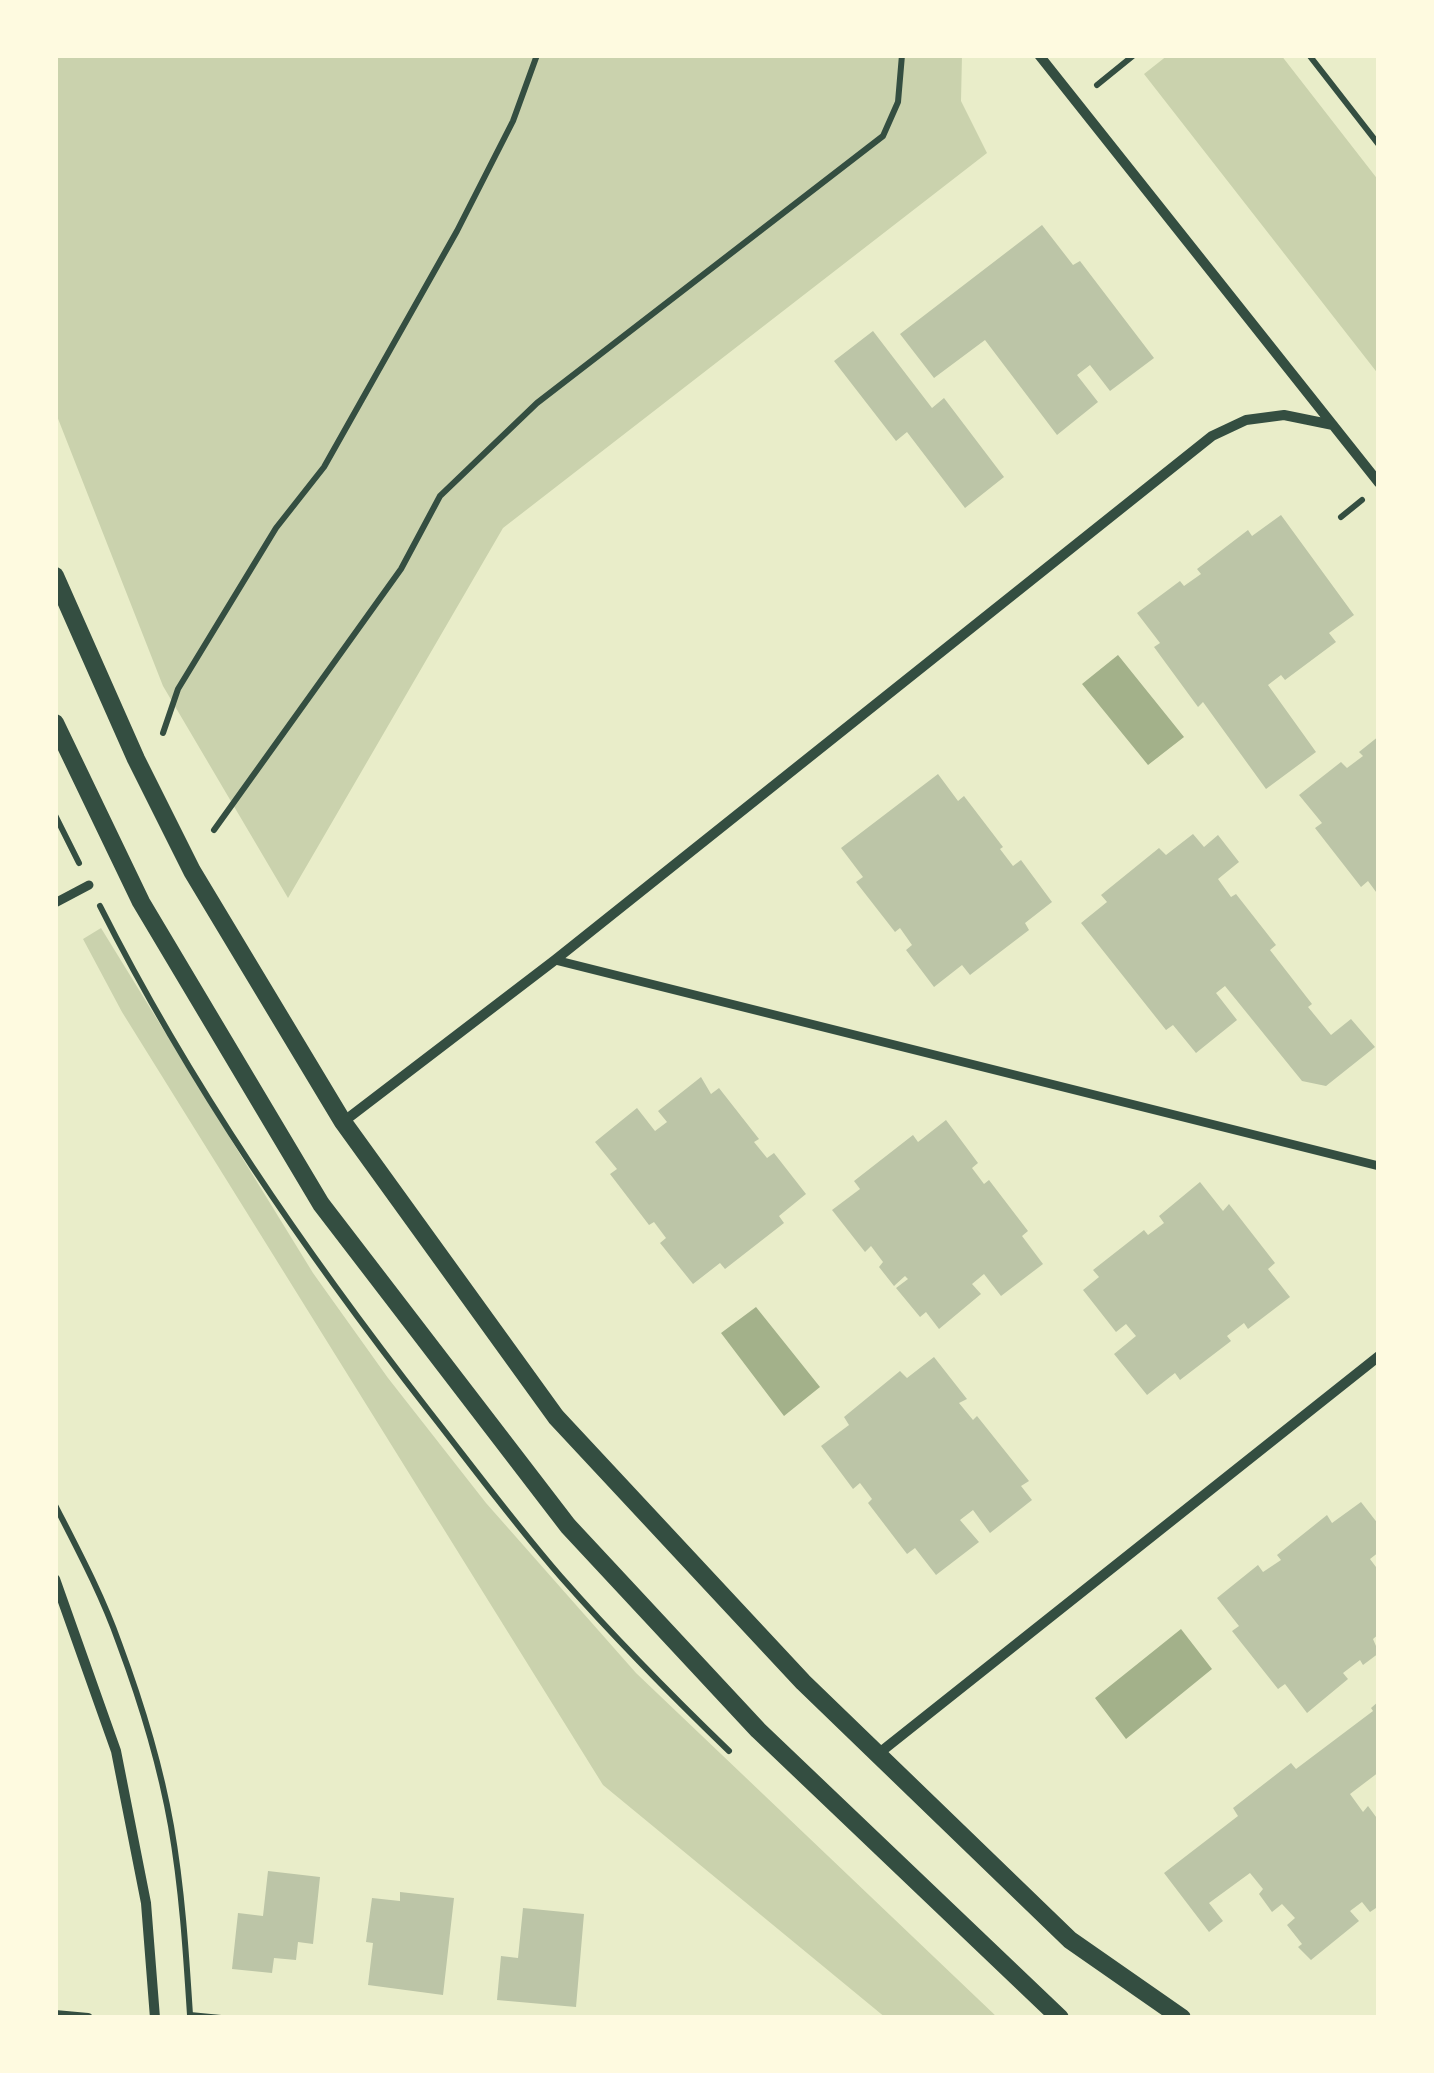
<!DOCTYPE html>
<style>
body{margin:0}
#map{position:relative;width:1434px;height:2073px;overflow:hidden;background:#e9edc9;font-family:"IBM Plex Sans",sans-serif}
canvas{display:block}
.frame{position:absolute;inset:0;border:58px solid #fefae0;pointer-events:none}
</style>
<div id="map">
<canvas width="1434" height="2073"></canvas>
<div class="frame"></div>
</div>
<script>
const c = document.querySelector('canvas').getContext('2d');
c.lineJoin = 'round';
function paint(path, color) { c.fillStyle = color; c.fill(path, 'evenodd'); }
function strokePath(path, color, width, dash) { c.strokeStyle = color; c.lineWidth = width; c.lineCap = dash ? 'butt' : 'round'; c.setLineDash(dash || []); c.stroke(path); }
paint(new Path2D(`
 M 55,55 L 962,55 L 961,101 L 987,153 L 503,528 L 288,898 L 163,686 L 55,411 Z
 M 1168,55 L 1281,55 L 1379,181 L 1379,375 L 1144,74 Z
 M 101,928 L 313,1273 L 388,1378 L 486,1503 L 636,1673 L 998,2018 L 886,2018 L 603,1785 L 122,1012 L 83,939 Z`), '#cad2ad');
paint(new Path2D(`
 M 1118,655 L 1184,737 L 1148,765 L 1082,684 Z
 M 756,1307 L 820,1387 L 784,1416 L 721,1333 Z
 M 1181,1629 L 1212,1669 L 1126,1739 L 1095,1698 Z`), '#a3b18a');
paint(new Path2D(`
 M 1042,225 L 1073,265 L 1080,261 L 1154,358 L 1110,391 L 1090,365 L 1077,375 L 1098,402 L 1057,435 L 985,340 L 934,378 L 900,334 Z
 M 873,331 L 932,408 L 944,398 L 1004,477 L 965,508 L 907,432 L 896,441 L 834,361 Z
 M 1281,515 L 1354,615 L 1329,633 L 1336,642 L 1285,680 L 1281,675 L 1268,685 L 1316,752 L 1266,789 L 1203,702 L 1198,707 L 1154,647 L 1160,643 L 1137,613 L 1180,581 L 1184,586 L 1201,574 L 1197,569 L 1248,530 L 1252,536 Z
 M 1379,736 L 1379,896 L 1368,881 L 1361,887 L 1315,828 L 1322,823 L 1299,795 L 1341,762 L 1347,768 L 1363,756 L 1359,752 Z
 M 938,774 L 958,801 L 964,796 L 1003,847 L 1000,849 L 1013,866 L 1021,860 L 1052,902 L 1025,923 L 1029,930 L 970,975 L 962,965 L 934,987 L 906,950 L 912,945 L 900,928 L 895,932 L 856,882 L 863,877 L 841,848 Z
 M 1193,834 L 1204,847 L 1218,835 L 1239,862 L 1218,879 L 1231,897 L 1236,894 L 1276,945 L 1270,950 L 1312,1004 L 1308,1007 L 1331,1035 L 1351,1019 L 1375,1047 L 1326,1086 L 1302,1081 L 1225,986 L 1216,993 L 1237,1020 L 1196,1053 L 1173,1025 L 1166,1030 L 1081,923 L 1107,902 L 1101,895 L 1159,848 L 1166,855 Z
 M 701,1077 L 711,1094 L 719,1088 L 759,1139 L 754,1142 L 767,1158 L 774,1153 L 806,1194 L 779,1216 L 784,1223 L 725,1269 L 720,1263 L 693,1284 L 660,1243 L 666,1238 L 654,1222 L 649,1225 L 610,1174 L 617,1169 L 595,1142 L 637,1108 L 655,1131 L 667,1122 L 658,1111 Z
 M 946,1120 L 978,1163 L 972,1168 L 984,1184 L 989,1180 L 1028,1231 L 1022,1236 L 1043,1264 L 1001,1296 L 984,1274 L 972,1284 L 981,1294 L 939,1329 L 926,1312 L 920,1317 L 896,1288 L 908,1279 L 905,1276 L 894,1286 L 879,1267 L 883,1262 L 871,1246 L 865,1252 L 832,1210 L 860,1189 L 854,1181 L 913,1135 L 918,1142 Z
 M 1200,1182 L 1223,1211 L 1229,1204 L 1275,1263 L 1268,1269 L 1290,1297 L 1248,1329 L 1244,1323 L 1227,1336 L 1231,1341 L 1180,1380 L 1175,1373 L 1147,1395 L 1114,1354 L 1136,1336 L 1126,1324 L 1116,1332 L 1083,1290 L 1099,1277 L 1093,1270 L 1144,1230 L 1148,1235 L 1164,1223 L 1159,1216 Z
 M 934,1357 L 967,1399 L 959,1403 L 973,1420 L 977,1416 L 1029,1481 L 1021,1486 L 1032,1500 L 990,1533 L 973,1510 L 960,1520 L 979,1542 L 936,1575 L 915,1548 L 907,1554 L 868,1503 L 872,1499 L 860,1483 L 853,1489 L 821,1446 L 849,1425 L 844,1417 L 900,1371 L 907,1378 Z
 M 1361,1502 L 1379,1525 L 1379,1552 L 1370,1559 L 1379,1571 L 1379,1634 L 1373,1639 L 1379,1653 L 1363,1665 L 1360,1660 L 1343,1673 L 1348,1679 L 1307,1713 L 1285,1684 L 1278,1689 L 1232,1631 L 1239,1626 L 1217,1598 L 1258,1565 L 1263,1572 L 1281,1560 L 1277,1555 L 1327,1515 L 1332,1523 Z
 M 1379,1701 L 1379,1772 L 1350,1794 L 1363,1812 L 1368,1806 L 1379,1821 L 1379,1906 L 1370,1912 L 1362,1902 L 1350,1911 L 1359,1921 L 1311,1960 L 1298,1947 L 1302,1944 L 1287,1925 L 1295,1918 L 1282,1904 L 1272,1912 L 1259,1894 L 1263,1889 L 1250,1873 L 1209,1903 L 1223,1921 L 1209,1932 L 1164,1873 L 1238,1816 L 1233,1808 L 1291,1763 L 1296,1769 L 1373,1711 L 1371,1708 Z
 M 268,1871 L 320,1877 L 313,1944 L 298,1942 L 296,1960 L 274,1958 L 272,1973 L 232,1969 L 238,1913 L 263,1916 Z
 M 400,1892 L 454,1898 L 443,1995 L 368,1985 L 373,1943 L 366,1942 L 372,1898 L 400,1901 Z
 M 523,1908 L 584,1914 L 576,2007 L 497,2000 L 501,1956 L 518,1958 Z`), '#bcc5a7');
strokePath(new Path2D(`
 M 1309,55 L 1379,145
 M 1097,85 L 1134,55
 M 1341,517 L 1362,500
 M 163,733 L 178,689 L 276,528 L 324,467 L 457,231 L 513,121 L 537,55
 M 55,815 L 79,863
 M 214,830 L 401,569 L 440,496 L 537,403 L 883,136 L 898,102 L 902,55
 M 100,906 C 190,1085 306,1253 429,1411 C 472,1466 515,1524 561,1577 C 614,1637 671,1695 729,1751
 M 55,1505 C 78,1550 102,1595 119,1643 C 141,1702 160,1764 171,1826 C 182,1889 186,1952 190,2015 L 221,2018`), '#344e41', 6);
strokePath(new Path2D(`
 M 55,903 L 89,885
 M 555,960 L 1379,1166`), '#344e41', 9);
strokePath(new Path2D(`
 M 1039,55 L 1379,483
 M 343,1122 L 555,960 L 1212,436 L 1246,420 L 1284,415 L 1333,425
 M 55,1579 L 116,1751 L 146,1903 L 155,2018
 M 878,1754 L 1379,1356
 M 55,2015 L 88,2018`), '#344e41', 10);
strokePath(new Path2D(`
 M 55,576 L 136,759 L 192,871 L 343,1122 L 556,1417 L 803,1682 L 1070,1940 L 1182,2018
 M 55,723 L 141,902 L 321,1204 L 568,1526 L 758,1730 L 1060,2018`), '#344e41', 18);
</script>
